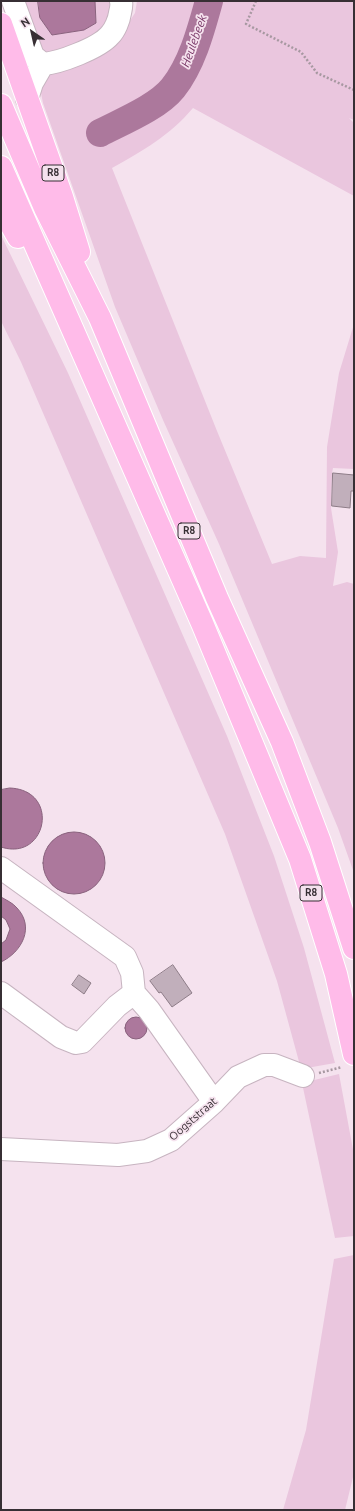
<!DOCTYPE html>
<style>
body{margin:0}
#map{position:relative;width:355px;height:1511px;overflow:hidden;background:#f5e2ee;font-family:Ubuntu,sans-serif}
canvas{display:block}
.frame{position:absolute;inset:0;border:2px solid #372f34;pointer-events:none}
.north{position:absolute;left:12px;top:12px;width:40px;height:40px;-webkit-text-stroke:3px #f5e2ee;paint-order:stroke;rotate:326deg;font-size:11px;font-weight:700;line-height:16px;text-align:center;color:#372f34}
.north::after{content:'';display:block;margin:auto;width:14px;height:18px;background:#372f34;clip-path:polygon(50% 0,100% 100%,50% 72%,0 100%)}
</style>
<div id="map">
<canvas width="355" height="1511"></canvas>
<div class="frame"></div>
<div class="north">N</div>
</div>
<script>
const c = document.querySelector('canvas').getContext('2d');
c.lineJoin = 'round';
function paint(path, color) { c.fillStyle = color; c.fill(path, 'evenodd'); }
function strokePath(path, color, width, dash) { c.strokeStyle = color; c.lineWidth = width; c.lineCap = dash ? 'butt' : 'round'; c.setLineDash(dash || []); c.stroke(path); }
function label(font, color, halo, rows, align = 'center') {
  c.font = font + ' Ubuntu,sans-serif'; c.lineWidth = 3.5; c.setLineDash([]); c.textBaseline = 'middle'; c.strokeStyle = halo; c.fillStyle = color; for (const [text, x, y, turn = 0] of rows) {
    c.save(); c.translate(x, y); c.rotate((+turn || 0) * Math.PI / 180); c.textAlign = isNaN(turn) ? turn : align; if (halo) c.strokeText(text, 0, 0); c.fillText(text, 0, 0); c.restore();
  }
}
paint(new Path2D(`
 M 18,1 L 38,1 L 40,18 L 52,35 L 84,30 L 96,23 L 95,1 L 110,1 L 113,9 L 108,33 L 46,54 L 37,49 Z
 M 137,1 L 196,1 L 185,54 L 170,78 L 146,98 L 93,126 L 101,141 C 124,130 160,114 176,94 C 198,67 205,33 215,1 L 354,1 L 354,120 L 349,118 L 354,123 L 354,196 L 193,108 C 169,136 144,150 112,168 L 217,431 L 272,564 L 300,556 L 326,558 L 327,447 L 339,373 L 354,324 L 354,469 L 333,468 L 332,473 L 331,508 L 338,552 L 333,586 L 347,582 L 354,584 L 354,873 L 338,828 L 219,544 L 163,420 L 115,307 L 43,103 L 40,88 L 42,80 L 127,25 L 135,13 Z
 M 1,235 L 68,373 L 227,736 L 274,856 L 304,948 L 335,1063 L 301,1069 L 277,981 L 225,834 L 21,362 L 1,321 Z
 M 339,1074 L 354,1155 L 354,1236 L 335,1238 L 302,1083 Z
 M 354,1255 L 354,1473 L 345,1510 L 283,1510 L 306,1430 L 334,1259 Z`), '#eac6de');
const water = new Path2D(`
 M 38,1 L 95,1 L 96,23 L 84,30 L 52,35 L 40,18 Z
 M 10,788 C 61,790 47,862 1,847 L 1,790 Z
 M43 863a31 31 0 1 1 62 0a31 31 0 1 1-62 0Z
 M 1,897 C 6,900 13,903 17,908 C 35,927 22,952 1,962 L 1,944 L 6,940 L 10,929 L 6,920 L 1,916 Z
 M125 1028a11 11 0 1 1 22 0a11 11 0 1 1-22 0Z`);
paint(water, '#ac789c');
strokePath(water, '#89627d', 1);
strokePath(new Path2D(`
 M 100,133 C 121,122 158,107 173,88 C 192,64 201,30 209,1`), '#ac789c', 28);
const building = new Path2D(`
 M 333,473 L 354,475 L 354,491 L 351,491 L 350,508 L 332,506 Z
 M 173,965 L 192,993 L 172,1007 L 161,992 L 159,993 L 150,981 Z
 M 79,975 L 91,983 L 84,994 L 72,985 Z`);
paint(building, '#c1afbb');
strokePath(building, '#8d7c87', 1);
const minor = new Path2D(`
 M 13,1 L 33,56 L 43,64 C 59,63 99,48 110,35 C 115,30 119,20 120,13 C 121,9 122,5 121,1
 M 27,99 L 32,83 L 43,64
 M 1,868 L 125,957 L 132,973 L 134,993 L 149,1010 L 214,1102
 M 1,993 L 61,1037 L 76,1043 L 82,1042 L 117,1006 L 134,993
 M 1,1149 L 118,1155 L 147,1151 L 171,1140 L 214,1102 L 238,1077 L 264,1065 L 274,1065 L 303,1076`);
const highway = new Path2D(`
 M 1,24 L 62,197 L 79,252
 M 1,105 L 45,208 L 100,318 L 217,598 L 282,742 L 320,842 L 354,948
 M 1,167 L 202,623 L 300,859 L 336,974 L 354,1054
 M 1,207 L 18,237`);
strokePath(minor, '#c7b4c0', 24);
strokePath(highway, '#fff', 24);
strokePath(new Path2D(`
 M 256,1 L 246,24 L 301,52 L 317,73 L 354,90
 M 319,1073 L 342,1067`), '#a798a1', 2.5, [2, 2]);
strokePath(minor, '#fff', 22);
strokePath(highway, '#ffbbe9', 22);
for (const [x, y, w] of [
 [53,173,22],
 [189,531,22],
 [311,893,22]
]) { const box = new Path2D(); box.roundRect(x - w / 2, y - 8, w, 16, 3); c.fillStyle = '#f5e2ee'; c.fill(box); strokePath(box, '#372f34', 1); }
label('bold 10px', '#372f34', null, [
 ["R8",53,173],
 ["R8",189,531],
 ["R8",311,893]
]);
label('11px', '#372f34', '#f5e2ee', [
 ["Oogststraat",193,1119,-41]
]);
label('italic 12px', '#783666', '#f5e2ee', [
 ["Heulebeek",194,41,-70]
]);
</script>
